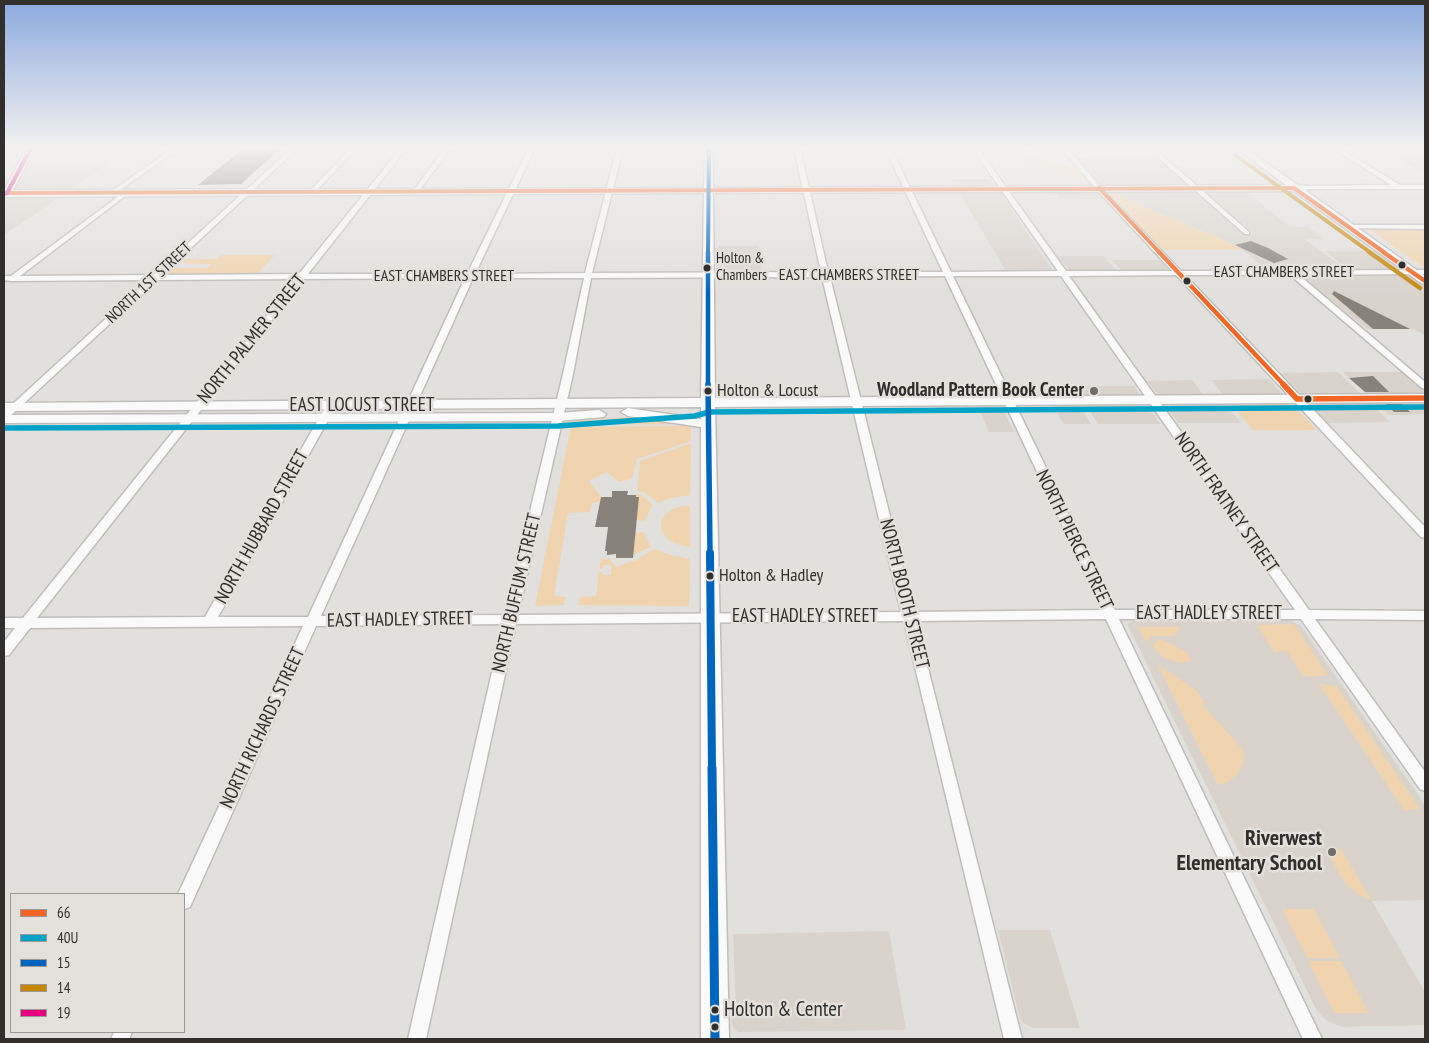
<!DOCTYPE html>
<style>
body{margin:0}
#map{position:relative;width:1429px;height:1043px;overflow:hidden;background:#e2e0dd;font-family:"PT Sans Narrow",sans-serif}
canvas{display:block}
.frame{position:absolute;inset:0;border:5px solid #302f2d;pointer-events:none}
.legend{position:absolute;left:10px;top:893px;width:175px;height:140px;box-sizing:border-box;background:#e4e0db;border:1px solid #9c9995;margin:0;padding:6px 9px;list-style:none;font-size:15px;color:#302f2d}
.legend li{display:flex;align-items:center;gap:10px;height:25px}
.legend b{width:25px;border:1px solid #9c9995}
</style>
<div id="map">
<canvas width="1429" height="1043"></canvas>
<div class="frame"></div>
<ul class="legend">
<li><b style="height:6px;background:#f26522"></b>66</li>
<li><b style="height:6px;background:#02a3c6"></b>40U</li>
<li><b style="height:6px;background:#0065bd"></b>15</li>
<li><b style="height:6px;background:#c5880b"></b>14</li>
<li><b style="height:6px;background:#e5007d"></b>19</li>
</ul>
</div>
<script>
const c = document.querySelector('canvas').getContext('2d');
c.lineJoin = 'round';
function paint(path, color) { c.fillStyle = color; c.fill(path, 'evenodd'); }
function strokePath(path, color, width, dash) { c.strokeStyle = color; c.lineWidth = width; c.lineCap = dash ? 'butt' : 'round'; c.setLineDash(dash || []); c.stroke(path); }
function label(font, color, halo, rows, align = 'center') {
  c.font = font + ' "PT Sans Narrow",sans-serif'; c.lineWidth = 5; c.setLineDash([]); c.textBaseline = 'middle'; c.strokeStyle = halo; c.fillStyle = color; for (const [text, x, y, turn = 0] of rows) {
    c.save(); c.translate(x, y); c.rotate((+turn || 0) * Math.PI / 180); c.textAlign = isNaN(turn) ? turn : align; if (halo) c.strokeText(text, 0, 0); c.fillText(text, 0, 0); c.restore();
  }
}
paint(new Path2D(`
 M 1380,148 L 1425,148 L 1425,174 Z
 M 1154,156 L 1187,186 L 1103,186 L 1075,157 Z
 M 23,163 L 109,163 L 4,235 L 4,194 Z
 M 951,179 L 991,179 L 996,186 L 955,187 Z
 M 1054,190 L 1097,192 L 1104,199 L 1061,199 Z
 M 1244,190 L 1290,227 L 1308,227 L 1323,239 L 1305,239 L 1345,269 L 1323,270 L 1332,275 L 1355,275 L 1325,251 L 1378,251 L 1425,284 L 1425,335 L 1413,329 L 1367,329 L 1294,270 L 1266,270 L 1243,250 L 1226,241 L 1107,191 L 1194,191 L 1241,231 L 1248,235 L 1253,233 L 1203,191 Z
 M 958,191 L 1000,191 L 1052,270 L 1006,271 Z
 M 718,246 L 759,246 L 762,271 L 718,271 Z
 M 1057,256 L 1104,256 L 1116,270 L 1070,270 Z
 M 1112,260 L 1161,260 L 1169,270 L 1121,270 Z
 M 1338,372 L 1362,395 L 1305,395 L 1299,392 L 1281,373 Z
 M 1343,372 L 1403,372 L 1425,391 L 1425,395 L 1368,395 Z
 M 1269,379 L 1281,392 L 1281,395 L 1224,396 L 1211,380 Z
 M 1192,380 L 1204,396 L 1161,396 L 1157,393 L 1147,381 Z
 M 1075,386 L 1134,386 L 1139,394 L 1081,397 Z
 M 1316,404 L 1371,404 L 1390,422 L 1328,423 L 1314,408 Z
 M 1377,404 L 1425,404 L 1425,414 L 1389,415 Z
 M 1170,405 L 1226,405 L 1241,423 L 1178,423 L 1168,409 Z
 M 978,406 L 1002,408 L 1014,432 L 989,432 Z
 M 1053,406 L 1080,406 L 1091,424 L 1064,424 Z
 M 1086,406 L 1144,406 L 1149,408 L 1160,424 L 1098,424 Z
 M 1290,620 L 1301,626 L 1425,805 L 1425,900 L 1372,901 L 1425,992 L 1425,1025 L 1342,1027 L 1327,1021 L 1317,1011 L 1127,624 L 1132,621 Z
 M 998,930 L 1050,930 L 1080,1028 L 1033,1028 L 1023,1023 L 1020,1018 Z
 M 889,931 L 906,1030 L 738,1032 L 734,1029 L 731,1020 L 736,1015 L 733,934 Z`), '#d9d3cc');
paint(new Path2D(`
 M 990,148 L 1019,148 L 1060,166 L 1076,168 L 1085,178 L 1070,177 Z
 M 1107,191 L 1226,241 L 1243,250 L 1162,250 Z
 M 1373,229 L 1425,230 L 1425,268 L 1371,231 Z
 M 221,255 L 275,255 L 257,274 L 167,274 L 172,268 L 207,268 L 211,264 L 177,263 L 181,259 L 216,259 Z
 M 1287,404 L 1295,407 L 1316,430 L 1253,430 L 1232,405 Z
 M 633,417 L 691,424 L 571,425 L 572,421 Z
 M 691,426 L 691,441 L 637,459 L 632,479 L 619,482 L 607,472 L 589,481 L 601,497 L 600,502 L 592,503 L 590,512 L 568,513 L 554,596 L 565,597 L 564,605 L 535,606 L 571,427 Z
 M 688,444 L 691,444 L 690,495 L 671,498 L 658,503 L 644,492 L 637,491 L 640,461 Z
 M 640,494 L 653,505 L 644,521 L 637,520 L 636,495 Z
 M 683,506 L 690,506 L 690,547 C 656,544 650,513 683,506 Z
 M 643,532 L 651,547 L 633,555 L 635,533 Z
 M 655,549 L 667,554 L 690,559 L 689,606 L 579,605 L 580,597 L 596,596 L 599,572 L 603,572 L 603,575 L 611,575 L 611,565 L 604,565 L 603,569 L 599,569 L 601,559 L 609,558 L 616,567 L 636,560 Z
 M 1294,624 L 1328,675 L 1312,677 L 1303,676 L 1287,651 L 1274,652 L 1257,625 Z
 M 1138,627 L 1178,627 L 1179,629 L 1174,636 L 1153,636 L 1146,642 Z
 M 1161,639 L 1187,652 L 1191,661 C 1179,666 1159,658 1153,646 L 1156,641 Z
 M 1157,664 L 1197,691 L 1205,703 L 1201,703 L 1244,751 C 1245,769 1235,781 1218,785 Z
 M 1319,684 L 1337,686 L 1420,809 L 1404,810 Z
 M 1340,847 L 1372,901 C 1347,891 1343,880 1331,859 L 1331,854 Z
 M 1282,909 L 1314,909 L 1340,958 L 1307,958 Z
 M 1308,961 L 1341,961 L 1369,1013 L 1334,1013 Z`), '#f0d4af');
paint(new Path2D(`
 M 244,148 L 281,148 L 241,184 L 198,185 Z
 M 1251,241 L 1268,248 L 1288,259 L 1274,263 L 1235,245 Z
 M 1334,291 L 1410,329 L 1373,329 L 1332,294 Z
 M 1373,376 L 1389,392 L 1365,392 L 1349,378 Z
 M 1386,404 L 1402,404 L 1410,412 L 1394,412 Z
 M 612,491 L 628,491 L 627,495 L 636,495 L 636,497 L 639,497 L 633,558 L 616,558 L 616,554 L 607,555 L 607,551 L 605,551 L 608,527 L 595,527 L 601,497 L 612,497 Z`), '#89827a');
const street = new Path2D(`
 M 173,148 L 180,148 L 116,193 L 112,193 L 112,191 Z
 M 292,148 L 298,148 L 162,275 L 299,274 L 401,148 L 407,148 L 308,274 L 467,274 L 529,148 L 535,148 L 475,274 L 585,273 L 617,148 L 623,148 L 592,273 L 821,272 L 794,148 L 800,148 L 828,272 L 943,272 L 885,148 L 891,148 L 951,272 L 1058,271 L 972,148 L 978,148 L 1066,271 L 1172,271 L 1099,192 L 1061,148 L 1067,148 L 1103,190 L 1181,271 L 1425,270 L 1425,274 L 1423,274 L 1299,275 L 1425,382 L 1425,389 L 1422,388 L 1290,275 L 1185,275 L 1425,527 L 1425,538 L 1421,537 L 1176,275 L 1069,276 L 1309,610 L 1425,611 L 1425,620 L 1315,619 L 1425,772 L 1425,791 L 1420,789 L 1301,619 L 1119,619 L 1322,1039 L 1303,1039 L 1106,619 L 916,621 L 1022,1039 L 1004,1039 L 904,621 L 516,624 L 426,1039 L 408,1039 L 503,624 L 316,626 L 190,907 L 184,909 L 184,894 L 178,894 L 303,626 L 30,628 L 9,655 L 4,656 L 4,642 L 15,628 L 4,628 L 4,618 L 23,618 L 296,279 L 157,280 L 7,419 L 4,420 L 4,412 L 148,280 L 11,281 L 4,280 L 4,276 L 11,276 L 127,190 L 130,192 L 129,193 L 20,276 L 153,275 ZM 945,276 L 1102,610 L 914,612 L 830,277 ZM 953,276 L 1061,276 L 1295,610 L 1115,610 ZM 822,277 L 901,612 L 518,615 L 573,374 L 591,278 ZM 465,278 L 308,617 L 218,617 L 336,406 L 331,403 L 326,406 L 205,617 L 37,618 L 304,279 ZM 473,278 L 584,278 L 563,374 L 505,615 L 321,616 Z
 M 351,148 L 357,148 L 314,193 L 310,193 L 310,191 Z
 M 445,148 L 451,148 L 418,192 L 414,192 L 414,190 Z
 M 1147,148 L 1154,148 L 1249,232 L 1249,234 L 1245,234 Z
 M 1332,148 L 1339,148 L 1400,185 L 1425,185 L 1425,189 L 1302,189 L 1301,188 L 1304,186 L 1391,185 Z
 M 1349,225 L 1425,225 L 1425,229 L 1347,228 L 1346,227 Z
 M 114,1032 L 132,1032 L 129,1039 L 111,1039 Z`);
const secondary = new Path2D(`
 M 27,148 L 35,148 L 13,190 L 704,188 L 705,148 L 713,148 L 713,188 L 1286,185 L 1236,148 L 1245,148 L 1298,185 L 1307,186 L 1309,188 L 1305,190 L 1425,276 L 1425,284 L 1421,283 L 1294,191 L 713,193 L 715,398 L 1425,394 L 1425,402 L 715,407 L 729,1039 L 701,1039 L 701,427 L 628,416 L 621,412 L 628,408 L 701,419 L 701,407 L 4,411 L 4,403 L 701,398 L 704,193 L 4,197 L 4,190 Z
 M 599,410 L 606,414 L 604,417 L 558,421 L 4,423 L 4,415 L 558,413 Z`);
strokePath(street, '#c0bebc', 3);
strokePath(secondary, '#c0bebc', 3);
paint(street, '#fbfafa');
paint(secondary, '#fbfafa');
strokePath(new Path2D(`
 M 1099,188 L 1160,253
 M 4,193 L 1294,188 L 1385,253`), '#f26522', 4);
strokePath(new Path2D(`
 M 1159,252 L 1284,385
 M 1383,252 L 1425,281`), '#f26522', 4.5);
strokePath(new Path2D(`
 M 1283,384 L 1297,399 L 1425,398`), '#f26522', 5.5);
strokePath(new Path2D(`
 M 4,428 L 558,426 L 695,416 L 709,412 L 1425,407`), '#02a3c6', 5.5);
strokePath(new Path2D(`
 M 708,253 L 709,148`), '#0065bd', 4);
strokePath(new Path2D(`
 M 708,252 L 708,385`), '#0065bd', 4.5);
strokePath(new Path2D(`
 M 708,384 L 710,554`), '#0065bd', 5.5);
strokePath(new Path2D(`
 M 710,553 L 712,769`), '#0065bd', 8);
strokePath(new Path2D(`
 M 712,768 L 715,1039`), '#0065bd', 9);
strokePath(new Path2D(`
 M 1235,155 L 1371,253`), '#c5880b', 4);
strokePath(new Path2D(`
 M 1369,252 L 1420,288`), '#c5880b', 4.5);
strokePath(new Path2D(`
 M 4,194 L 7,193 L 31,148`), '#e5007d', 4);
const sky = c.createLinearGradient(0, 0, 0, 294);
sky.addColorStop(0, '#8baade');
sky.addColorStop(0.5, '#f2f1f0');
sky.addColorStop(1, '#f2f1f000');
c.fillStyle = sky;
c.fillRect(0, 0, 1429, 294);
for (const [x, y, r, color] of [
 [1402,265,4.5,"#302f2d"],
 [707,268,4.5,"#302f2d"],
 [1187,281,4.5,"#302f2d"],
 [708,391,4.5,"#302f2d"],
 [1094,391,5,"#6e6d6b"],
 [1308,399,4.5,"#302f2d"],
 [710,576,4.5,"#302f2d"],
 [1332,852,5,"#6e6d6b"],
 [715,1010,4.5,"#302f2d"],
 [715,1027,4.5,"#302f2d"]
]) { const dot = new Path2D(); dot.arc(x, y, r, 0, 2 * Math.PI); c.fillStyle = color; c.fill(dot); strokePath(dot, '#e4e0db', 2); }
label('15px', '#302f2d', '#e4e0db', [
 ["Holton &",716,259],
 ["Chambers",716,276]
], 'left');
label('16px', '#302f2d', '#e4e0db', [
 ["EAST CHAMBERS STREET",1284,272],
 ["EAST CHAMBERS STREET",849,275],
 ["EAST CHAMBERS STREET",444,276],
 ["NORTH 1ST STREET",149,283,-43]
]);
label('18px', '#302f2d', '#e4e0db', [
 ["Holton & Locust",717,391],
 ["Holton & Hadley",719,576]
], 'left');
label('19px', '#302f2d', '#e4e0db', [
 ["NORTH PALMER STREET",252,339,-51],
 ["EAST LOCUST STREET",362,406],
 ["NORTH FRATNEY STREET",1226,503,55],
 ["NORTH HUBBARD STREET",262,527,-61],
 ["NORTH PIERCE STREET",1074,540,64],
 ["NORTH BUFFUM STREET",517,593,-77],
 ["NORTH BOOTH STREET",904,594,76],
 ["EAST HADLEY STREET",1209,614],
 ["EAST HADLEY STREET",805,617],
 ["EAST HADLEY STREET",400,620,-1],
 ["NORTH RICHARDS STREET",263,728,-65]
]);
label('bold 19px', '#302f2d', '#e4e0db', [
 ["Woodland Pattern Book Center",1084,391]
], 'right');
label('21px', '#302f2d', '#e4e0db', [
 ["Holton & Center",724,1010]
], 'left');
label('bold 22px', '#302f2d', '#e4e0db', [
 ["Riverwest",1322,839],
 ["Elementary School",1322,864]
], 'right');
</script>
